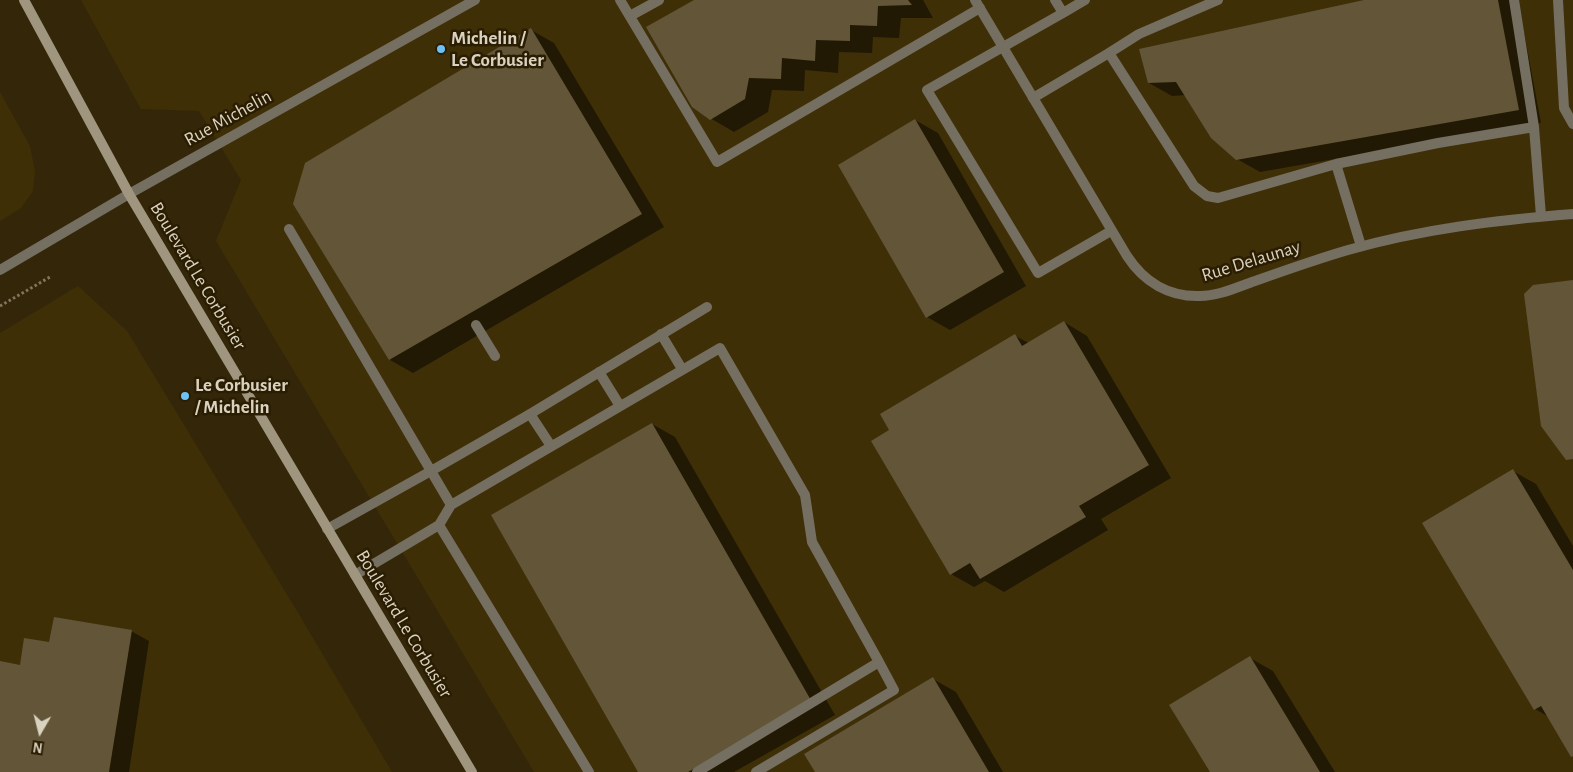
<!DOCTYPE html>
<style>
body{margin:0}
#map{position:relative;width:1573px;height:772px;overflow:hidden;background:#342709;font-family:"Alegreya Sans",sans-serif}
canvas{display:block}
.north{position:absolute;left:15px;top:707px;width:50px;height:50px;-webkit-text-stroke:4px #2a1d01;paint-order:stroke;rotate:188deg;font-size:14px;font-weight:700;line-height:20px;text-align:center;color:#dad2c1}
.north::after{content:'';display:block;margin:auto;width:18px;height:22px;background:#dad2c1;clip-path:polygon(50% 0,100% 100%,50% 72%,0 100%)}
</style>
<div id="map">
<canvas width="1573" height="772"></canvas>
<div class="north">N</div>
</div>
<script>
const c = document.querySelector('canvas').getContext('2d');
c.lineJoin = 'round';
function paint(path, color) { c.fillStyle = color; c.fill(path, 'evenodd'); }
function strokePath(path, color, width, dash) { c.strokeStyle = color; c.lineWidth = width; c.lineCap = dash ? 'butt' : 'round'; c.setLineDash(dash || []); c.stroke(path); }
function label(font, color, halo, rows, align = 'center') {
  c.font = font + ' "Alegreya Sans",sans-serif'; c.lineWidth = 5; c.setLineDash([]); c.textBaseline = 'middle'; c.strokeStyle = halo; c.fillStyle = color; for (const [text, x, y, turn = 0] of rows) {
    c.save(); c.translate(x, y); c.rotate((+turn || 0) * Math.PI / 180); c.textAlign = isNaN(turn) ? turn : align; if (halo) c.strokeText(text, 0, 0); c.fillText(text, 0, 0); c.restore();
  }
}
paint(new Path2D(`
 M 81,0 L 1573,0 L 1573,772 L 534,772 L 216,241 L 241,180 L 199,111 L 141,109 Z
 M 0,92 L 30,146 L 35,171 L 33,191 L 21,208 L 0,221 Z
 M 78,286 L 127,331 L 300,616 L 392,772 L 0,772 L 0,333 Z`), '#3f2f07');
paint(new Path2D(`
 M 696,0 L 923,0 L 933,18 L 901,18 L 899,38 L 873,37 L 872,53 L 839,52 L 838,73 L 805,70 L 804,91 L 772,90 L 768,112 L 734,132 L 710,118 Z
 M 1370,0 L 1518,0 L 1541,123 L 1260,172 L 1237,159 L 1186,95 L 1172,96 L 1149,83 Z
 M 531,30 L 554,43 L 664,227 L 413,373 L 390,360 Z
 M 915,120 L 938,133 L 1026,286 L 950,330 L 927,317 Z
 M 1064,322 L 1087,336 L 1171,478 L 1101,519 L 1108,530 L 1004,592 L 985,581 L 974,587 L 951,574 L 891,430 L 1015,336 L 1029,343 Z
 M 652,424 L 675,437 L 835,715 L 734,772 L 640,772 Z
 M 1513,471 L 1536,484 L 1573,546 L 1573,756 L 1549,717 L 1535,709 Z
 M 131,631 L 149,641 L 129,772 L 0,772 L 0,663 L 21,666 L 51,643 Z
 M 1250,658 L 1273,671 L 1335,772 L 1211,772 Z
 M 933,679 L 956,692 L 1003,772 L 816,772 Z`), '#0007');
paint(new Path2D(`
 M 694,0 L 908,0 L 912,5 L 878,6 L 877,26 L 850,25 L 850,41 L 816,40 L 815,61 L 782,58 L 781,79 L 749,78 L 745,99 L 710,120 L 692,107 L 646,27 Z
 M 1364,0 L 1498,0 L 1519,110 L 1236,160 L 1211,138 L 1176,82 L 1148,83 L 1139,49 Z
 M 531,28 L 642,214 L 389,360 L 293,204 L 305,163 Z
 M 915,119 L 1004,272 L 926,318 L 838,165 Z
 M 1573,280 L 1573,459 L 1566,460 L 1541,426 L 1524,294 L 1533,285 Z
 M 1064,321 L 1149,465 L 1079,506 L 1086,517 L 980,579 L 970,563 L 950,575 L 871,441 L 889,430 L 880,414 L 1015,334 L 1022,346 Z
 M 652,423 L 812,702 L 688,772 L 638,772 L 491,515 Z
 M 1513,469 L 1573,570 L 1573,756 L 1571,757 L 1541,706 L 1534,710 L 1422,523 Z
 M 54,617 L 132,630 L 109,772 L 0,772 L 0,661 L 20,665 L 24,638 L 49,642 Z
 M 1250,656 L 1320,772 L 1210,772 L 1169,705 Z
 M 933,677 L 989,772 L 815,772 L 804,754 Z`), '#635638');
strokePath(new Path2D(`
 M 0,306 L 50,277`), '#81765e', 3, [2.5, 2.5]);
strokePath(new Path2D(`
 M 620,0 L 717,162 L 980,8
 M 1055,0 L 1063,13 L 927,90 L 1038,273 L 1111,231
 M 1514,0 L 1534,127
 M 1558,0 L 1564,108 L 1573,124
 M 1063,13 L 1085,0
 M 630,16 L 659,0
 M 1109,53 L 1139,34 L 1218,0
 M 1033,98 L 1109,53 L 1194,186 L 1207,196 L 1218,198 L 1336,164 L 1438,143 L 1534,127 L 1541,216
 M 1336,164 L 1361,246
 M 289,229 L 431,471 L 530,414 L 707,307
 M 476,325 L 495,356
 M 661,334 L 682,369
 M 599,372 L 620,406
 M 530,414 L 551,446
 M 451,505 L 720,348 L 805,495 L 812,542 L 879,662 L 697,772
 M 327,529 L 431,471 L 451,505 L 439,525
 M 355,575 L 439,525 L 589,772
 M 756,772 L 894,690 L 879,662`), '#756f61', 10);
strokePath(new Path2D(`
 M 975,0 L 1127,256 C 1144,282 1169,297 1200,296 C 1219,296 1237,287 1255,281 C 1286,270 1317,259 1348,250 C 1422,229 1497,220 1573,214
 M 0,270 L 129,194 L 475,0`), '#756f61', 10);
strokePath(new Path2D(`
 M 24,0 L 129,194 L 472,772`), '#a09680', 10);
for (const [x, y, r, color] of [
 [441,49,5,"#6ec2f3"],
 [185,396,5,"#6ec2f3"]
]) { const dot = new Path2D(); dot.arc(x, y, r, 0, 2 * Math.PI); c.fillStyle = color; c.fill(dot); strokePath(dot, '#2a1d01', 2); }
label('bold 19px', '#dad2c1', '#2a1d01', [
 ["Michelin /",451,38],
 ["Le Corbusier",451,60],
 ["Le Corbusier",195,385],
 ["/ Michelin",195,407]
], 'left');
label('19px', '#dad2c1', '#2a1d01', [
 ["Rue Michelin",228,118,-29],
 ["Rue Delaunay",1251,261,-17],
 ["Boulevard Le Corbusier",198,276,59],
 ["Boulevard Le Corbusier",404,624,59]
]);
</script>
